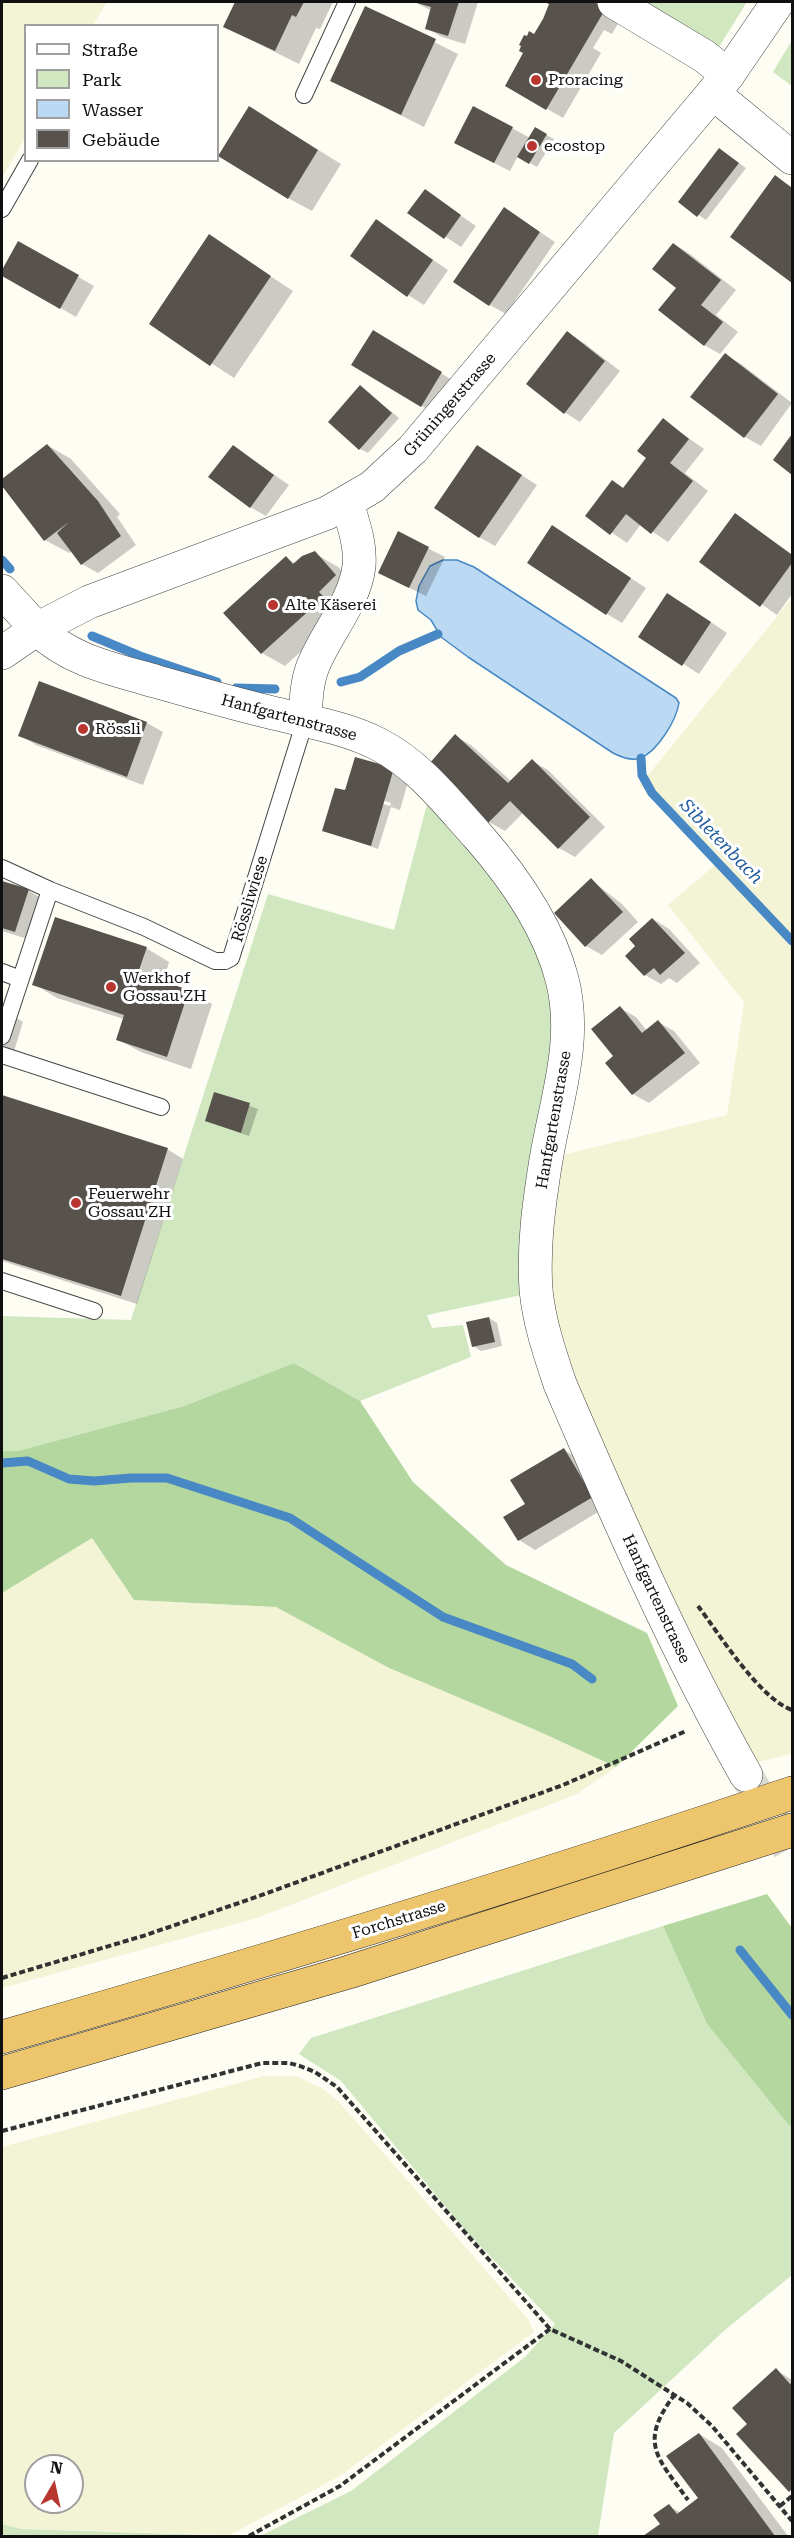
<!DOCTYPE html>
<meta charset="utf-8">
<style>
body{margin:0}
#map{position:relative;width:794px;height:2538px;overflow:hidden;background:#fefdf4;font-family:"Roboto Serif",serif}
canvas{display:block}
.frame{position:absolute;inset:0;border:3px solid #101010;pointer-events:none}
.legend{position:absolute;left:24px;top:24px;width:195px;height:138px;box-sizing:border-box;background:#fff;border:2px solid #9f9f9f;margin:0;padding:8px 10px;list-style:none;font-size:18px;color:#101010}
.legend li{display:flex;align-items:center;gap:12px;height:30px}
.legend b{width:30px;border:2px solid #9f9f9f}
.north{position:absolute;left:24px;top:2454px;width:60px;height:60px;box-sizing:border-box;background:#fff;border:2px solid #9f9f9f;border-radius:50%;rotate:9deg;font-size:16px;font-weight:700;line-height:24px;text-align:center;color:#101010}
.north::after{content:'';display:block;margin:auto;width:21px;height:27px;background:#b83530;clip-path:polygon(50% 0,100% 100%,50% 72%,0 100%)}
</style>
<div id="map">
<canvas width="794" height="2538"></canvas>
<div class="frame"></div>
<ul class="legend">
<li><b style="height:8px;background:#fff"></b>Straße</li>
<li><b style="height:16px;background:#d0e7bf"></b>Park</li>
<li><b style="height:16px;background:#bcd9f3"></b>Wasser</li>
<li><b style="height:16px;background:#58524d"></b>Gebäude</li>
</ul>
<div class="north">N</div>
</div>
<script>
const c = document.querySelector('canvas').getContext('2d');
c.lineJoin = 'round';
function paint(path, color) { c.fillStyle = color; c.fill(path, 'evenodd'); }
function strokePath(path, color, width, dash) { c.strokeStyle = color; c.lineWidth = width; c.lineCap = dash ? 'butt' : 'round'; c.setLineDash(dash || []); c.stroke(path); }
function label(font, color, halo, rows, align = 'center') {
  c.font = font + ' "Roboto Serif",serif'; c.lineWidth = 6; c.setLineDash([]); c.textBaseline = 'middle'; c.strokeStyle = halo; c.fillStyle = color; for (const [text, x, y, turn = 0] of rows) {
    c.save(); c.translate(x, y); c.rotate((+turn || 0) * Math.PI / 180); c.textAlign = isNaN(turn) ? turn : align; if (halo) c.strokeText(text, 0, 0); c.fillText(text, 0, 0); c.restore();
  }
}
paint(new Path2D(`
 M 2,2 L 107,2 L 93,25 L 26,26 L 25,138 L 2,178 Z
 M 792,598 L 792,1754 L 754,1763 L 549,1353 L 546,1159 L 727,1115 L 744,1002 L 668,905 L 716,864 L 640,785 Z
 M 92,1538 L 134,1600 L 276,1607 L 389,1668 L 538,1731 L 616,1767 L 577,1794 L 254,1919 L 2,1988 L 2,1593 Z
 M 264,2076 L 296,2076 L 323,2089 L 340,2103 L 528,2319 L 534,2332 L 340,2476 L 230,2535 L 22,2529 L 2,2524 L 2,2147 ZM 36,2466 L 72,2466 L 72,2502 L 36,2502 Z`), '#f3f3d5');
paint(new Path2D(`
 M 639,2 L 747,2 L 717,50 Z
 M 792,40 L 792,86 L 773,72 Z
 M 432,785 L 556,960 L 536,1292 L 427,1315 L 432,1328 L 463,1325 L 471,1357 L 360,1401 L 294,1363 L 184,1406 L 18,1451 L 2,1451 L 2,1316 L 131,1320 L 268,894 L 394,930 Z
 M 663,1926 L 707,2024 L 787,2123 L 792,2127 L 792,2275 L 725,2330 L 614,2433 L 598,2536 L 260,2536 L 351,2491 L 525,2357 L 555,2324 L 465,2230 L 341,2081 L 299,2054 L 311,2038 Z
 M 2,2524 L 22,2529 L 238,2536 L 2,2536 Z`), '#d0e7bf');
paint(new Path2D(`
 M 294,1363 L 360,1401 L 413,1482 L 506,1565 L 647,1633 L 678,1706 L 616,1767 L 538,1731 L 389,1668 L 276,1607 L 134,1600 L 92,1538 L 2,1593 L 2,1451 L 18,1451 L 184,1406 Z
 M 767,1894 L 792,1928 L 792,2127 L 787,2123 L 707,2024 L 663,1926 Z`), '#b4d79f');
const water = new Path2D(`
 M 443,560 L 457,560 L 474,567 L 676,698 L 679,703 C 676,721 658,750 641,758 C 632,762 621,757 613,753 L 468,657 L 441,637 L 431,620 L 418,610 L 416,601 L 419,586 L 430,566 Z`);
paint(water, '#bcd9f3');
strokePath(water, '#4788c5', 1.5);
paint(new Path2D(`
 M 237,2 L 333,2 L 320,29 L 316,28 L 299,64 L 225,27 Z
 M 415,2 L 478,2 L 465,44 L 442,37 L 426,28 L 430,10 Z
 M 546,2 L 591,2 L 621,18 L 612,34 L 604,30 L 593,48 L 601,53 L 563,118 L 507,86 L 551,4 Z
 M 366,8 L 458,54 L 424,127 L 332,81 Z
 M 273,122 L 341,164 L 312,211 L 288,198 Z
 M 512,128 L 530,138 L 535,129 L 554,139 L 537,167 L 518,156 L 510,171 L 472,152 Z
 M 720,150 L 746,168 L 706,220 L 680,202 Z
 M 775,177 L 792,187 L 792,280 L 732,236 Z
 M 425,191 L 476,226 L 461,247 L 410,213 Z
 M 505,209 L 555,242 L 506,314 L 490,305 Z
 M 376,221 L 448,270 L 424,305 L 408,295 Z
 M 209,236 L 293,291 L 234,378 L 151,324 Z
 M 19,243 L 94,286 L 76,317 L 2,274 Z
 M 674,244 L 690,254 L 736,290 L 716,315 L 738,332 L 720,354 L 704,345 L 678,287 Z
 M 373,332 L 457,383 L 437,415 L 422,406 Z
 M 568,333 L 584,343 L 620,371 L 580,422 L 564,412 Z
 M 725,355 L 741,364 L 792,403 L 761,446 L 745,437 Z
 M 361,387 L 399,418 L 368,453 L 360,449 Z
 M 663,420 L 704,449 L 685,473 L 708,491 L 668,542 L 641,524 L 627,543 L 587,516 L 624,489 L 648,458 Z
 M 47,445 L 71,459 L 120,514 L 117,517 L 136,545 L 98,573 L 82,564 L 72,551 L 69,553 L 45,540 L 2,484 L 2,481 Z
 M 234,447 L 289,485 L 266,516 L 250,507 Z
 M 478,447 L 537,485 L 495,546 L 479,537 Z
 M 735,515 L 792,554 L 792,594 L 777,615 L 701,562 Z
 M 553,527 L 646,588 L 622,623 L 607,614 Z
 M 398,533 L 445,557 L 426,596 L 395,581 Z
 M 314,553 L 338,567 L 359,589 L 346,611 L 285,666 L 262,653 L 286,558 L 296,564 Z
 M 684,604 L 727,633 L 699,674 L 640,636 Z
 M 40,683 L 147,723 L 163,732 L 143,785 L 36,745 L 20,735 Z
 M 455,736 L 471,745 L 512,782 L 532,761 L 548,770 L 605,827 L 575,857 L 559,848 L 524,812 L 505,831 L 489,822 Z
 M 356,758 L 409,778 L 400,810 L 391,807 L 378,849 L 324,830 L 352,794 ZM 362,794 L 391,803 L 390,806 L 362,797 Z
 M 591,880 L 622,904 L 638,922 L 602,955 L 586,946 L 556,913 Z
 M 2,882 L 28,890 L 44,900 L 31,940 L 2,931 Z
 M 653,919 L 669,929 L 700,963 L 677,983 L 669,978 L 661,984 L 645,975 L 627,956 L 637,946 Z
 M 146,948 L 169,962 L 163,983 L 189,991 L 212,1004 L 191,1069 L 141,1052 L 117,1039 L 124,1019 L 57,998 L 34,984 Z
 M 620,1008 L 636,1017 L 647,1031 L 658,1022 L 674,1031 L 700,1063 L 649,1103 L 633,1094 L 616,1057 Z
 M 2,1009 L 23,1022 L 10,1064 L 2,1061 Z
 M 215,1094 L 258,1109 L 249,1136 L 206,1121 Z
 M 2,1097 L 167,1149 L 183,1159 L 137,1304 L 2,1261 Z
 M 489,1318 L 497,1323 L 502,1346 L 481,1351 L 473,1346 Z
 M 564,1450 L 580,1459 L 608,1506 L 535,1550 L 519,1540 Z
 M 776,2370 L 792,2380 L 792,2492 L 749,2424 Z
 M 699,2434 L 722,2448 L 788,2536 L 645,2536 L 662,2524 L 669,2506 L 681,2513 L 700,2499 Z`), '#0003');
strokePath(new Path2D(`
 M 2,560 L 10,569
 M 92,636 L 140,656 L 217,682
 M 341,682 L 360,677 L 399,651 L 438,634
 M 236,688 L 275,689
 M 641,758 L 642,775 L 652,793 L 792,941
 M 2,1463 L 28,1461 L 69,1479 L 94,1481 L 131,1478 L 167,1478 L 290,1518 L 443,1617 L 572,1664 L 592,1679
 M 740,1950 L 792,2015`), '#4788c5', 9);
paint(new Path2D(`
 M 235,2 L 304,2 L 296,17 L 292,15 L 275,51 L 223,27 Z
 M 413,2 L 459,2 L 448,36 L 425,29 L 431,7 Z
 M 544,2 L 594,2 L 606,8 L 546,110 L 505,86 L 523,53 L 519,51 L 521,46 L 519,45 L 524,35 L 527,36 L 529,31 L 534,34 L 543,19 L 549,4 Z
 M 365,6 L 436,39 L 401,115 L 330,81 Z
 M 249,106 L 318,150 L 288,199 L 218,156 Z
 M 473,106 L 513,127 L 494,163 L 454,143 Z
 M 535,127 L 547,134 L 529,164 L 517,157 Z
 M 719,148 L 739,163 L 697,217 L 678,202 Z
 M 775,175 L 792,188 L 792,283 L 730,237 Z
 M 425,189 L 461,215 L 444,239 L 407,213 Z
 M 504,207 L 540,232 L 489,306 L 453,282 Z
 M 376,219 L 433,260 L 407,297 L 350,256 Z
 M 209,234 L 271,276 L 210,366 L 149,324 Z
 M 18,241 L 79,275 L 60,309 L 2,276 L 2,270 Z
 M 673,243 L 721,280 L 701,305 L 723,322 L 704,346 L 658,310 L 676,288 L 652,269 Z
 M 373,330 L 442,372 L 421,407 L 351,365 Z
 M 567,331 L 605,361 L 564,414 L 526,384 Z
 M 725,353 L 778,394 L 744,438 L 690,397 Z
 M 360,385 L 392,413 L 359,450 L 328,422 Z
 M 663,418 L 689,439 L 670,463 L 693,481 L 651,534 L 626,514 L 610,535 L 585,516 L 612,480 L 623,488 L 646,458 L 637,451 Z
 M 792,434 L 792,475 L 773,460 Z
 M 47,444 L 98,501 L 121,536 L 81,565 L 57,533 L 69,522 L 44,541 L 2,486 L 2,479 Z
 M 233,445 L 274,475 L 250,508 L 208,477 Z
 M 477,445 L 522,475 L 479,538 L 434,508 Z
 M 735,513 L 792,555 L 792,563 L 760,607 L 699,562 Z
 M 552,525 L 631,578 L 606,615 L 527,563 Z
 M 398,531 L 429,547 L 409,588 L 378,573 Z
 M 315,551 L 336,575 L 319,592 L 324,597 L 261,654 L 223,613 L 286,556 L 293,564 L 302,556 Z
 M 667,593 L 711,622 L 682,666 L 638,637 Z
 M 39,681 L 147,722 L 127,777 L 18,736 Z
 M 455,734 L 508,783 L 532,759 L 590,817 L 558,849 L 510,801 L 488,823 L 429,764 Z
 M 355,757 L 394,768 L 371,846 L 322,831 L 335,788 L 345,790 Z
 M 591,878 L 623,912 L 585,947 L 554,913 Z
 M 2,881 L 29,889 L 15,932 L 2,928 Z
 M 55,917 L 147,947 L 138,973 L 189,990 L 167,1057 L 116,1040 L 124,1015 L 32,985 Z
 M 652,918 L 685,953 L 660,975 L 654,968 L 644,976 L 625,956 L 635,946 L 629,939 Z
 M 620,1006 L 642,1033 L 658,1020 L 685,1053 L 632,1095 L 605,1063 L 613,1056 L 591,1029 Z
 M 214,1092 L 250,1103 L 241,1133 L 205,1121 Z
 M 2,1095 L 168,1148 L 121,1296 L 2,1259 Z
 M 489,1317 L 495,1342 L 472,1347 L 466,1322 Z
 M 564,1448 L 593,1497 L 518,1541 L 503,1517 L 525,1504 L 510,1480 Z
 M 776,2368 L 790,2384 L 792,2382 L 792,2489 L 789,2492 L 736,2434 L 747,2424 L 732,2408 Z
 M 699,2433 L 775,2536 L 643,2536 L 660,2524 L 653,2515 L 669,2504 L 677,2514 L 698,2498 L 666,2456 Z`), '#58524d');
strokePath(new Path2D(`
 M 748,1778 L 792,1854`), '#dad9d2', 33, [33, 16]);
const service = new Path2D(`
 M 304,95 L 347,2
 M 2,209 L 30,160
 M 2,868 L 50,890
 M 2,972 L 20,979
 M 2,1036 L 50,890 L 144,927 L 215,961 L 225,961 L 231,958 L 305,721
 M 2,1055 L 161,1107
 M 2,1281 L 94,1311`);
const minor = new Path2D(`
 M 614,2 L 704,56 L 728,75
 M 713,93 L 792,158
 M 37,629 C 68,658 104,667 144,678 C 186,690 227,702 269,712 C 305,721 345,727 378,744 C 419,765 447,802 477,835 C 513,876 548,925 562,979 C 578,1040 556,1100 546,1160 C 539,1203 533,1246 536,1290 C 539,1322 550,1354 560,1384 C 617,1517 675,1649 746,1775
 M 305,721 C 306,703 306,684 313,666 C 326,633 355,602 359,566 C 361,544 353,523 347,503`);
const tertiary = new Path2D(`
 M 2,591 L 37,629
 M 2,653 L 37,629 L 89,602 L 327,513 L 372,487 L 413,449 L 728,75 L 778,2`);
const trunk = new Path2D(`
 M 2,2037 C 267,1961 531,1881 792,1793
 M 2,2073 L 349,1972 L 792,1830`);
strokePath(service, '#434343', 18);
strokePath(minor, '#434343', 34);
strokePath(tertiary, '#434343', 34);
strokePath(trunk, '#212121', 34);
strokePath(new Path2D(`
 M 698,1606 C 720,1635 759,1698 792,1710
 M 2,1978 L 146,1935 L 259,1896 L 563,1785 L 686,1731
 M 2,2131 L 262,2063 L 289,2063 L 300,2066 L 315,2072 L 337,2087 L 550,2329 L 621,2361 L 687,2403 L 712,2426 L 792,2521
 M 675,2394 C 638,2443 657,2457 688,2500
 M 780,2506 L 792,2496
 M 249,2536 L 340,2486 L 550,2329`), '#323232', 4, [6, 3]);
strokePath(service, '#fff', 16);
strokePath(minor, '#fff', 33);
strokePath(tertiary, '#fff', 33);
strokePath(trunk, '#edc56c', 33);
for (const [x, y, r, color] of [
 [536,80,6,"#b83530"],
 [532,146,6,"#b83530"],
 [273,605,6,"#b83530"],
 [83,729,6,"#b83530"],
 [111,987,6,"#b83530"],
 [76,1203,6,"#b83530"]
]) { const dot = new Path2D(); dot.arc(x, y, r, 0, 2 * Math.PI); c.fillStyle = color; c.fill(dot); strokePath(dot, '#fff', 2); }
label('16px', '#101010', '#fff', [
 ["Proracing",548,80],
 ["ecostop",544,146],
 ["Alte Käserei",285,605],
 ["Rössli",95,729],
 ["Werkhof",123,978],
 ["Gossau ZH",123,996],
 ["Feuerwehr",88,1194],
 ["Gossau ZH",88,1212]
], 'left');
label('16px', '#101010', '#fff', [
 ["Grüningerstrasse",450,405,-49],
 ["Hanfgartenstrasse",289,718,15],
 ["Rössliwiese",250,899,-73],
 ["Hanfgartenstrasse",554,1120,-80],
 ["Hanfgartenstrasse",656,1599,65],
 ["Forchstrasse",399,1920,-17]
]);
label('italic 18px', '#205b9b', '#fff', [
 ["Sibletenbach",721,842,46]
]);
</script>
